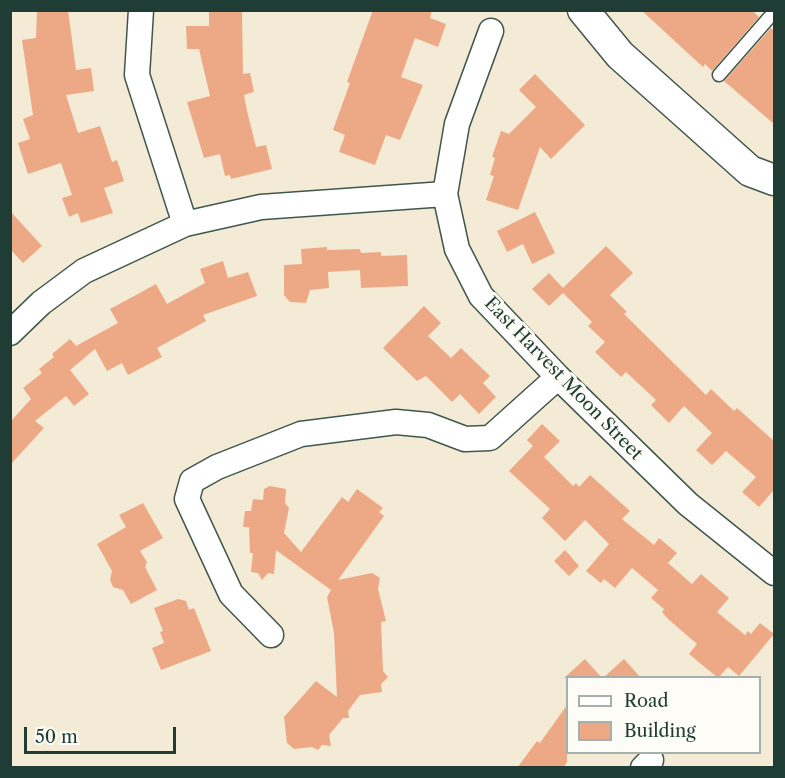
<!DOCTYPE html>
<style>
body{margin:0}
#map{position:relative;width:785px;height:778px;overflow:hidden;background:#f4ebd6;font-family:"Libre Caslon Text",serif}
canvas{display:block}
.frame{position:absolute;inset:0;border:12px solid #1f3d34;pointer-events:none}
.legend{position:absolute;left:566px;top:676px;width:195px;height:78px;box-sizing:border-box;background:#fdfcf7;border:2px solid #a4b0a9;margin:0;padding:8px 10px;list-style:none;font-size:18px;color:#1f3d34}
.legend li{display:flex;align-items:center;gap:12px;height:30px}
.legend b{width:30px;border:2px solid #a4b0a9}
.scale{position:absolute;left:24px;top:727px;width:152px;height:27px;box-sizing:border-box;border:3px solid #1f3d34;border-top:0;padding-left:8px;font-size:18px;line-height:21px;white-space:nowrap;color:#1f3d34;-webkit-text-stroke:4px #fdfcf7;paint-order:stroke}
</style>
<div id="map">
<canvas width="785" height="778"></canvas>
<div class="frame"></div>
<ul class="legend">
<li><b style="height:8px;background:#fff"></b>Road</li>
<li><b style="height:16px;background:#eda985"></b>Building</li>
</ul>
<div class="scale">50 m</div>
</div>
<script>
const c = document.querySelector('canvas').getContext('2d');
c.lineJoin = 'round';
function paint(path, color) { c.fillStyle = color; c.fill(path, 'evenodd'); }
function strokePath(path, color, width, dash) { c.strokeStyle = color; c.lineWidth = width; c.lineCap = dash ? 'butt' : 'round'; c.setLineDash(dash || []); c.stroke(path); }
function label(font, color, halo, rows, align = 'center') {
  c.font = font + ' "Libre Caslon Text",serif'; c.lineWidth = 6; c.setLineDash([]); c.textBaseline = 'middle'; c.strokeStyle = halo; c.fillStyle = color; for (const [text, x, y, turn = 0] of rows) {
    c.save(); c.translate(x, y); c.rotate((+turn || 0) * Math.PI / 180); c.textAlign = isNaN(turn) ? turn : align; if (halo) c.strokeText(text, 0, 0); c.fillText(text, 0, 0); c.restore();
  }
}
paint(new Path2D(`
 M 37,10 L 68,10 L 76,70 L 91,68 L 94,91 L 66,95 L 78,133 L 100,126 L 112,162 L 117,160 L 124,181 L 104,188 L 113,213 L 81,223 L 78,213 L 69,217 L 62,198 L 72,195 L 61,163 L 28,174 L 18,143 L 30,139 L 23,119 L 33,115 L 22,40 L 36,38 Z
 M 209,10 L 242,10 L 243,74 L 250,73 L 254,92 L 244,95 L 247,111 L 256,147 L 266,145 L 272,169 L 231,179 L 230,175 L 225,176 L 220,154 L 204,158 L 187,102 L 210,96 L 199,49 L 187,49 L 186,26 L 209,26 Z
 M 373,10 L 432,10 L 430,18 L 446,24 L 438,47 L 415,38 L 401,77 L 423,85 L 400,140 L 386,135 L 375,165 L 339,152 L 345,135 L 333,130 L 350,83 L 347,82 Z
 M 641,10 L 752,10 L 759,17 L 712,71 L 705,64 L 703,67 Z
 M 771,28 L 774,31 L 774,124 L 724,81 Z
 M 535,74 L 585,125 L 551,159 L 540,147 L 518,210 L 486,200 L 494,176 L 490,175 L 495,158 L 492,157 L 501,131 L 509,134 L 536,107 L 519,90 Z
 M 10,211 L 42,246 L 23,263 L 10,249 Z
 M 535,212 L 555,253 L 532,264 L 523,244 L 507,252 L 497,231 Z
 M 606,246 L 633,273 L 610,295 L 627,312 L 624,314 L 706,395 L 711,389 L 734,411 L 737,408 L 774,441 L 774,490 L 759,507 L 742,492 L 756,477 L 726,451 L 712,465 L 696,450 L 712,433 L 684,406 L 669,423 L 651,405 L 656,400 L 626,372 L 621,377 L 595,352 L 605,342 L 588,326 L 592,322 L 563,293 L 549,306 L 532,289 L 549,273 L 563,288 Z
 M 327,247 L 327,250 L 360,249 L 361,253 L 381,252 L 381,256 L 407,255 L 408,286 L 361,288 L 360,270 L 328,272 L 329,288 L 310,290 L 306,303 L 290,302 L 284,295 L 284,265 L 302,264 L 301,249 Z
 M 223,261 L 228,278 L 248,272 L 257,296 L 203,315 L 206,321 L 157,348 L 162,357 L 128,375 L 122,363 L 107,371 L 95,349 L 70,370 L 89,394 L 74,406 L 66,396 L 35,421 L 44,428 L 10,465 L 10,422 L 31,399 L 23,388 L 42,373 L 39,369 L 54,357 L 52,354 L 70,339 L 76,346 L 118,323 L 110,309 L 136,295 L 156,284 L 167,304 L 205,283 L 200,269 Z
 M 424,306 L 441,323 L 428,336 L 451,358 L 461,348 L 490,376 L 483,383 L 496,397 L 479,414 L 460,394 L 452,402 L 426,376 L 417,381 L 383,348 Z
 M 542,424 L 560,441 L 544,457 L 573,486 L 576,483 L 579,487 L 590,475 L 630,511 L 622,519 L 654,545 L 659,538 L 677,553 L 668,563 L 692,584 L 701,574 L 729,598 L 717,612 L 745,635 L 748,631 L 751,634 L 760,623 L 774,634 L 739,676 L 728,667 L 718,678 L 689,654 L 697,644 L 668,619 L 662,612 L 664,609 L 651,598 L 658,590 L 632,568 L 615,588 L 604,579 L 601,583 L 586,571 L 609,544 L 585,520 L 565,541 L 542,518 L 550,509 L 509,471 L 533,446 L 527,440 Z
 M 270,486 L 286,489 L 285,503 L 289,508 L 284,533 L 301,552 L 342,497 L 348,502 L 357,489 L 383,508 L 379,512 L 384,516 L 338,580 L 372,573 L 380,578 L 378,589 L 386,621 L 381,622 L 383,671 L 388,677 L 381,684 L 382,692 L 360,695 L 348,711 L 349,718 L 343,718 L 329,735 L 331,746 L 322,745 L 318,750 L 312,747 L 294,749 L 287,743 L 284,717 L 316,681 L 337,697 L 334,633 L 327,597 L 331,590 L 276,550 L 274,574 L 268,573 L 262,580 L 258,573 L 251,572 L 253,553 L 250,553 L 249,527 L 243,527 L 245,511 L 251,511 L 253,499 L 263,500 L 264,489 Z
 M 143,503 L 163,538 L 140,551 L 147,562 L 145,567 L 157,590 L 131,604 L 123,590 L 113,587 L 110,580 L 112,571 L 97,544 L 126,527 L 119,515 Z
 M 565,550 L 579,566 L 569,576 L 554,561 Z
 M 178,599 L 186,601 L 189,610 L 194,608 L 211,651 L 161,670 L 152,648 L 164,643 L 160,632 L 163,631 L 154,608 Z
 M 585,659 L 602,678 L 564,678 Z
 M 624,659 L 641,678 L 603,678 Z
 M 567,705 L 567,762 L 563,768 L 517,768 L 537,741 L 540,743 Z`), '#eda985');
const service = new Path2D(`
 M 719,75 L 774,12`);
const minor = new Path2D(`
 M 141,10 L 137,75 L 185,224
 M 491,31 L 457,124 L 445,194 L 457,249 L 481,296 L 558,377 L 688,504 L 774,573
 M 10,333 L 41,303 L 84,271 L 185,224 L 261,207 L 445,194
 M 271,635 L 231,594 L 187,499 L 192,481 L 217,467 L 301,434 L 396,422 L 428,425 L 465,439 L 490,438 L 558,377
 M 643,768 L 651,760`);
const tertiary = new Path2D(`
 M 583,10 L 620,55 L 750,171 L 774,180`);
strokePath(service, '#3f574c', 15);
strokePath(minor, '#3f574c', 27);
strokePath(tertiary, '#3f574c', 33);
strokePath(service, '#fff', 12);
strokePath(minor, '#fff', 24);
strokePath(tertiary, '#fff', 30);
label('18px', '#1f3d34', '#fdfcf7', [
 ["East Harvest Moon Street",563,379,46]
]);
</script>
